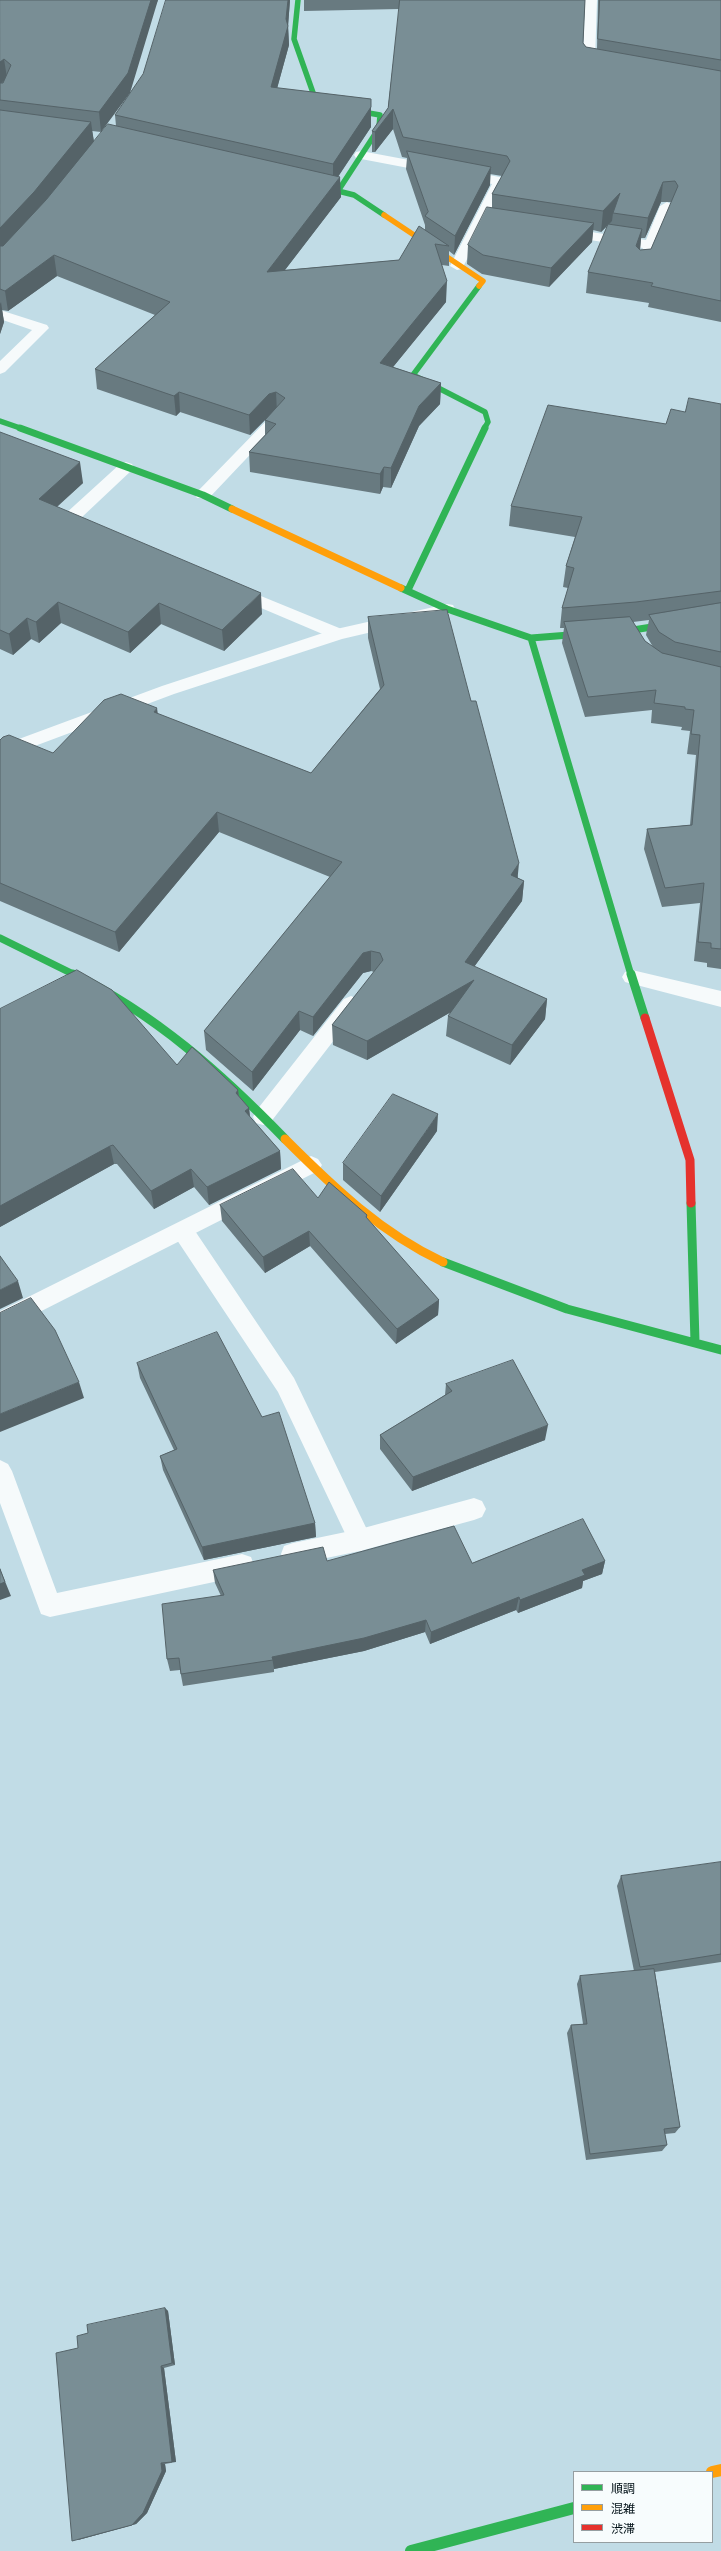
<!DOCTYPE html>
<meta charset="utf-8">
<style>
body{margin:0}
#map{position:relative;width:721px;height:2551px;overflow:hidden;background:#c1dce6;font-family:"Golos Text","Noto Sans JP",sans-serif}
canvas{display:block}
.legend{position:absolute;left:573px;top:2471px;width:140px;height:72px;box-sizing:border-box;background:#f7fcfd;border:1px solid #959ea1;margin:0;padding:5px 7px;list-style:none;font-size:12px;color:#011016}
.legend li{display:flex;align-items:center;gap:8px;height:20px}
.legend b{width:20px;border:1px solid #959ea1}
</style>
<div id="map">
<canvas width="721" height="2551"></canvas>
<ul class="legend">
<li><b style="height:5px;background:#30b455"></b>順調</li>
<li><b style="height:5px;background:#ff9f0a"></b>混雑</li>
<li><b style="height:5px;background:#e5322d"></b>渋滞</li>
</ul>
</div>
<script>
const c = document.querySelector('canvas').getContext('2d');
c.lineJoin = 'round';
function paint(path, color) { c.fillStyle = color; c.fill(path, 'evenodd'); }
function strokePath(path, color, width, dash) { c.strokeStyle = color; c.lineWidth = width; c.lineCap = dash ? 'butt' : 'round'; c.setLineDash(dash || []); c.stroke(path); }
paint(new Path2D(`
 M 361,151 L 505,178 L 507,181 L 462,269 L 457,270 L 450,266 L 492,184 L 356,158 L 354,155 L 356,152 Z
 M 667,202 L 674,206 L 650,262 L 640,262 L 638,259 L 643,248 L 563,236 L 556,232 L 563,228 L 646,240 L 660,206 Z
 M 0,310 L 47,325 L 49,328 L 5,372 L 0,374 L 0,361 L 32,330 L 0,319 Z
 M 276,414 L 281,416 L 284,419 L 281,422 L 209,498 L 197,498 L 195,495 L 197,492 L 271,416 Z
 M 126,462 L 132,464 L 134,467 L 132,470 L 81,518 L 97,524 L 99,528 L 97,532 C 87,534 68,527 62,519 L 64,515 L 120,464 Z
 M 234,585 L 344,630 L 347,634 L 344,638 L 332,638 L 228,594 L 226,590 L 228,586 Z
 M 351,996 L 358,999 L 361,1004 L 358,1009 L 270,1123 L 263,1125 L 256,1123 L 253,1117 L 256,1111 L 344,999 Z
 M 183,1222 L 191,1225 L 294,1378 L 372,1540 L 368,1548 L 360,1551 L 352,1548 L 278,1392 L 175,1237 L 172,1231 L 175,1225 Z`), '#f6fafb');
paint(new Path2D(`
 M 585,0 L 597,0 L 595,60 L 608,63 L 610,66 L 608,69 L 589,67 L 583,63 Z
 M 447,604 L 453,605 L 455,609 L 453,613 L 342,639 L 174,694 L 0,759 L 0,746 L 162,686 L 332,630 Z
 M 632,970 L 721,991 L 721,1007 L 625,982 L 622,977 L 625,972 Z
 M 311,1156 L 318,1159 L 322,1165 L 318,1171 L 0,1332 L 0,1311 Z
 M 0,1460 L 8,1464 L 12,1471 L 57,1593 L 242,1554 L 251,1557 L 254,1565 L 251,1573 L 242,1576 L 50,1617 L 41,1614 L 0,1503 Z
 M 474,1498 L 482,1501 L 486,1509 L 482,1517 L 474,1520 L 360,1551 L 293,1565 L 284,1562 L 281,1554 L 284,1546 L 293,1543 L 360,1529 Z`), '#f6fafb');
strokePath(new Path2D(`
 M 298,0 L 294,39 L 317,104 L 380,115 L 379,128 L 338,191 L 354,195 L 384,215
 M 479,286 L 413,375 L 485,412 L 488,422 L 484,429
 M 0,421 L 23,429`), '#30b455', 5.5);
strokePath(new Path2D(`
 M 20,428 L 203,495 L 232,509
 M 401,588 L 447,609 L 531,638 L 633,630 L 721,616
 M 408,590 L 485,428
 M 531,638 L 631,975
 M 0,938 L 75,975`), '#30b455', 7);
strokePath(new Path2D(`
 M 73,974 C 155,1014 222,1074 285,1139
 M 631,974 L 645,1018
 M 691,1203 L 695,1342
 M 443,1262 L 567,1309 L 721,1350`), '#30b455', 9);
strokePath(new Path2D(`
 M 411,2551 L 574,2508`), '#30b455', 12);
strokePath(new Path2D(`
 M 384,215 L 483,281 L 479,286`), '#ff9f0a', 5.5);
strokePath(new Path2D(`
 M 232,509 L 401,588`), '#ff9f0a', 7);
strokePath(new Path2D(`
 M 285,1139 C 333,1187 381,1233 443,1262`), '#ff9f0a', 9);
strokePath(new Path2D(`
 M 712,2472 L 721,2470`), '#ff9f0a', 12);
strokePath(new Path2D(`
 M 645,1018 L 690,1160 L 691,1203`), '#e5322d', 9);
paint(new Path2D(`
 M 0,0 L 158,0 L 101,132 L 92,131 L 94,142 L 116,126 L 115,115 L 290,0 L 288,25 L 289,45 L 277,88 L 371,99 L 371,127 L 338,177 L 341,197 L 285,270 L 399,260 L 425,230 L 425,225 L 406,169 L 407,158 L 402,157 L 393,129 L 375,152 L 372,152 L 372,131 L 388,108 L 399,9 L 304,11 L 304,0 L 585,0 L 583,43 L 586,47 L 597,49 L 598,0 L 721,0 L 721,322 L 648,307 L 649,303 L 586,293 L 588,272 L 608,225 L 601,232 L 593,230 L 592,242 L 549,287 L 482,274 L 467,264 L 468,245 L 492,208 L 492,194 L 502,176 L 490,174 L 490,185 L 454,255 L 449,251 L 449,266 L 442,265 L 446,302 L 393,367 L 441,383 L 440,404 L 419,426 L 391,488 L 383,487 L 380,494 L 250,472 L 249,452 L 265,435 L 265,420 L 250,435 L 180,412 L 176,416 L 97,389 L 95,369 L 155,315 L 57,276 L 8,311 L 2,310 L 4,322 L 0,334 ZM 661,202 L 672,202 L 651,249 L 640,250 L 641,238 L 645,238 Z
 M 721,404 L 721,969 L 707,967 L 707,963 L 694,961 L 700,903 L 662,907 L 644,849 L 647,829 L 690,825 L 696,755 L 687,754 L 690,731 L 681,730 L 682,727 L 651,723 L 652,710 L 585,717 L 562,643 L 564,628 L 560,628 L 562,608 L 568,588 L 563,587 L 566,566 L 575,537 L 509,526 L 511,506 L 666,424 L 685,412 ZM 649,620 L 646,635 L 653,647 L 645,641 L 633,622 Z
 M 0,432 L 83,483 L 57,507 L 262,614 L 224,651 L 161,624 L 130,653 L 61,623 L 39,643 L 31,639 L 13,655 L 0,649 Z
 M 368,617 L 471,701 L 518,878 L 524,881 L 522,901 L 474,967 L 547,999 L 545,1019 L 510,1065 L 446,1036 L 448,1016 L 451,1012 L 367,1060 L 333,1045 L 332,1025 L 374,972 L 371,971 L 363,973 L 313,1036 L 300,1030 L 253,1091 L 206,1050 L 204,1031 L 330,877 L 219,832 L 119,952 L 0,901 L 0,740 L 53,753 L 158,714 L 311,773 L 380,689 L 368,638 Z
 M 0,1009 L 177,1065 L 238,1090 L 239,1096 L 249,1108 L 250,1117 L 280,1151 L 281,1169 L 209,1205 L 194,1187 L 154,1209 L 117,1164 L 114,1164 L 0,1227 Z
 M 437,1131 L 380,1212 L 343,1180 L 343,1163 Z
 M 318,1198 L 367,1215 L 367,1219 L 439,1300 L 438,1315 L 396,1344 L 310,1246 L 265,1273 L 222,1221 L 220,1205 Z
 M 137,1363 L 315,1523 L 316,1537 L 204,1560 L 163,1470 L 160,1456 L 174,1450 L 140,1378 Z
 M 446,1384 L 545,1440 L 412,1491 L 380,1449 L 380,1435 L 445,1395 Z
 M 327,1561 L 472,1563 L 605,1561 L 602,1574 L 583,1581 L 582,1588 L 518,1613 L 516,1610 L 430,1644 L 425,1632 L 364,1651 L 274,1669 L 274,1672 L 183,1686 L 180,1670 L 170,1671 L 167,1659 L 221,1596 L 215,1583 L 213,1570 Z
 M 721,1862 L 721,1962 L 655,1972 L 680,2127 L 675,2133 L 665,2134 L 667,2145 L 662,2151 L 586,2160 L 567,2033 L 571,2025 L 583,2024 L 577,1984 L 580,1976 L 634,1971 L 617,1886 L 621,1876 Z
 M 165,2308 L 168,2311 L 175,2365 L 164,2368 L 176,2462 L 165,2464 L 166,2471 L 147,2513 L 136,2524 L 78,2540 L 78,2348 L 88,2333 Z`), '#687a80');
paint(new Path2D(`
 M 151,0 L 158,0 L 130,93 L 101,132 L 99,112 Z
 M 288,0 L 290,0 L 288,27 L 288,26 L 289,45 L 272,107 L 271,87 L 286,19 Z
 M 4,59 L 7,78 L 0,84 L 0,62 Z
 M 371,99 L 371,127 L 333,184 L 333,164 Z
 M 393,109 L 393,129 L 375,152 L 375,132 Z
 M 91,122 L 94,142 L 37,212 L 0,252 L 0,228 Z
 M 491,167 L 490,185 L 454,255 L 455,236 Z
 M 340,177 L 341,197 L 268,292 L 267,272 Z
 M 663,182 L 661,202 L 645,238 L 648,218 Z
 M 620,193 L 613,213 L 612,221 L 601,232 L 603,211 Z
 M 594,223 L 592,242 L 549,287 L 551,268 Z
 M 642,229 L 640,249 L 634,267 L 636,246 Z
 M 54,255 L 57,276 L 8,311 L 5,291 Z
 M 447,281 L 446,302 L 380,383 L 380,363 Z
 M 1,302 L 4,322 L 0,334 L 0,304 Z
 M 441,383 L 440,404 L 419,426 L 391,488 L 391,468 L 419,406 Z
 M 179,392 L 180,412 L 176,416 L 174,396 Z
 M 276,392 L 277,413 L 270,415 L 250,435 L 249,415 L 269,394 Z
 M 80,462 L 83,483 L 42,520 L 39,499 Z
 M 384,467 L 383,487 L 380,494 L 380,474 Z
 M 261,593 L 262,614 L 224,651 L 222,630 Z
 M 58,602 L 61,623 L 39,643 L 36,622 Z
 M 159,603 L 161,624 L 130,653 L 128,632 Z
 M 27,618 L 31,639 L 13,655 L 9,634 Z
 M 157,708 L 160,729 L 154,712 Z
 M 217,812 L 219,832 L 119,952 L 115,932 Z
 M 519,863 L 517,884 L 511,875 Z
 M 524,881 L 522,901 L 463,982 L 465,962 Z
 M 371,951 L 371,971 L 363,973 L 313,1036 L 313,1017 L 363,953 Z
 M 474,980 L 472,1000 L 367,1060 L 367,1041 Z
 M 547,999 L 545,1019 L 510,1065 L 512,1045 Z
 M 299,1011 L 300,1030 L 253,1091 L 252,1072 Z
 M 238,1090 L 240,1108 L 236,1093 Z
 M 249,1108 L 251,1127 L 245,1111 Z
 M 438,1114 L 437,1131 L 380,1212 L 381,1196 Z
 M 110,1146 L 114,1164 L 0,1227 L 0,1206 Z
 M 280,1151 L 281,1169 L 209,1205 L 207,1187 Z
 M 191,1169 L 194,1187 L 154,1209 L 151,1191 Z
 M 309,1231 L 310,1246 L 265,1273 L 263,1257 Z
 M 18,1281 L 23,1298 L 0,1309 L 0,1290 Z
 M 439,1300 L 438,1315 L 396,1344 L 397,1329 Z
 M 79,1382 L 84,1398 L 0,1432 L 0,1414 Z
 M 548,1425 L 545,1440 L 412,1491 L 413,1477 Z
 M 315,1523 L 316,1537 L 204,1560 L 202,1547 Z
 M 605,1561 L 602,1574 L 583,1581 L 582,1588 L 518,1613 L 520,1600 L 582,1570 Z
 M 0,1569 L 11,1596 L 0,1600 Z
 M 519,1597 L 516,1610 L 430,1644 L 431,1632 Z
 M 426,1620 L 425,1632 L 364,1651 L 274,1669 L 272,1657 Z
 M 165,2308 L 168,2311 L 175,2365 L 172,2363 Z
 M 161,2366 L 164,2368 L 176,2462 L 172,2462 Z
 M 161,2463 L 165,2464 L 166,2471 L 147,2513 L 136,2524 L 78,2540 Z`), '#556368');
const building = new Path2D(`
 M 0,0 L 151,0 L 128,73 L 99,112 L 0,100 L 0,83 L 3,83 L 11,65 L 4,59 L 0,62 Z
 M 166,0 L 288,0 L 286,19 L 288,26 L 271,87 L 371,99 L 371,107 L 333,164 L 115,115 L 143,74 Z
 M 400,0 L 585,0 L 583,43 L 586,47 L 721,71 L 721,301 L 651,286 L 653,283 L 588,272 L 608,224 L 642,229 L 636,246 L 640,250 L 651,249 L 678,186 L 675,181 L 663,182 L 648,218 L 613,213 L 620,193 L 603,211 L 492,194 L 510,161 L 507,156 L 403,137 L 393,109 L 375,132 L 372,131 L 388,108 Z
 M 600,0 L 721,0 L 721,60 L 598,39 Z
 M 0,110 L 91,122 L 34,192 L 0,228 Z
 M 108,124 L 340,177 L 267,272 L 399,260 L 419,226 L 449,246 L 435,244 L 447,281 L 380,363 L 441,383 L 419,406 L 391,468 L 384,467 L 380,474 L 249,452 L 276,424 L 265,420 L 285,398 L 276,392 L 269,394 L 249,415 L 179,392 L 174,396 L 95,369 L 170,302 L 54,255 L 5,291 L 0,289 L 0,246 L 3,246 L 46,200 Z
 M 407,151 L 491,167 L 455,236 L 425,216 L 428,212 Z
 M 487,207 L 594,223 L 551,268 L 483,255 L 468,245 Z
 M 689,398 L 721,404 L 721,591 L 636,602 L 562,608 L 574,568 L 566,566 L 582,517 L 511,506 L 548,405 L 666,424 L 671,409 L 685,412 Z
 M 0,432 L 80,462 L 39,499 L 261,593 L 222,630 L 159,603 L 128,632 L 58,602 L 36,622 L 27,618 L 9,634 L 0,630 Z
 M 721,603 L 721,652 L 675,642 L 659,632 L 649,615 Z
 M 447,610 L 471,701 L 476,701 L 519,863 L 511,875 L 524,881 L 465,962 L 547,999 L 512,1045 L 448,1016 L 474,980 L 367,1041 L 332,1025 L 383,960 L 380,953 L 371,951 L 363,953 L 313,1017 L 299,1011 L 252,1072 L 204,1031 L 342,862 L 217,812 L 115,932 L 0,883 L 0,740 L 3,737 L 9,735 L 53,753 L 104,700 L 121,694 L 157,708 L 154,712 L 311,773 L 384,685 L 368,617 Z
 M 630,617 L 645,641 L 662,653 L 721,667 L 721,949 L 711,948 L 711,943 L 698,942 L 704,883 L 665,888 L 647,829 L 692,825 L 700,735 L 691,734 L 694,710 L 685,709 L 685,707 L 654,703 L 656,690 L 588,697 L 564,622 Z
 M 77,970 L 112,990 L 177,1065 L 192,1047 L 200,1054 L 238,1090 L 236,1093 L 249,1108 L 245,1111 L 280,1151 L 207,1187 L 191,1169 L 151,1191 L 113,1145 L 110,1146 L 0,1206 L 0,1009 Z
 M 393,1094 L 438,1114 L 381,1196 L 343,1163 Z
 M 293,1169 L 318,1198 L 329,1182 L 367,1215 L 366,1217 L 439,1300 L 397,1329 L 309,1231 L 263,1257 L 220,1205 Z
 M 0,1256 L 18,1281 L 0,1290 Z
 M 31,1298 L 55,1330 L 79,1382 L 0,1414 L 0,1313 Z
 M 217,1332 L 262,1417 L 279,1412 L 315,1523 L 202,1547 L 160,1456 L 177,1449 L 137,1363 Z
 M 513,1360 L 548,1425 L 413,1477 L 380,1435 L 452,1391 L 446,1384 Z
 M 583,1519 L 605,1561 L 582,1570 L 585,1575 L 520,1600 L 519,1597 L 431,1632 L 426,1620 L 364,1638 L 272,1657 L 273,1660 L 181,1674 L 179,1658 L 167,1659 L 162,1604 L 224,1595 L 213,1570 L 323,1547 L 327,1561 L 454,1526 L 472,1563 Z
 M 0,1569 L 5,1582 L 0,1584 Z
 M 721,1862 L 721,1954 L 640,1967 L 621,1876 Z
 M 654,1969 L 680,2127 L 664,2129 L 667,2145 L 590,2154 L 571,2025 L 587,2024 L 580,1976 Z
 M 165,2308 L 172,2363 L 161,2366 L 172,2462 L 161,2463 L 162,2471 L 143,2513 L 132,2525 L 72,2541 L 56,2353 L 78,2348 L 77,2336 L 88,2333 L 87,2325 Z`);
paint(building, '#798e95');
strokePath(building, '#556368', 1);
</script>
